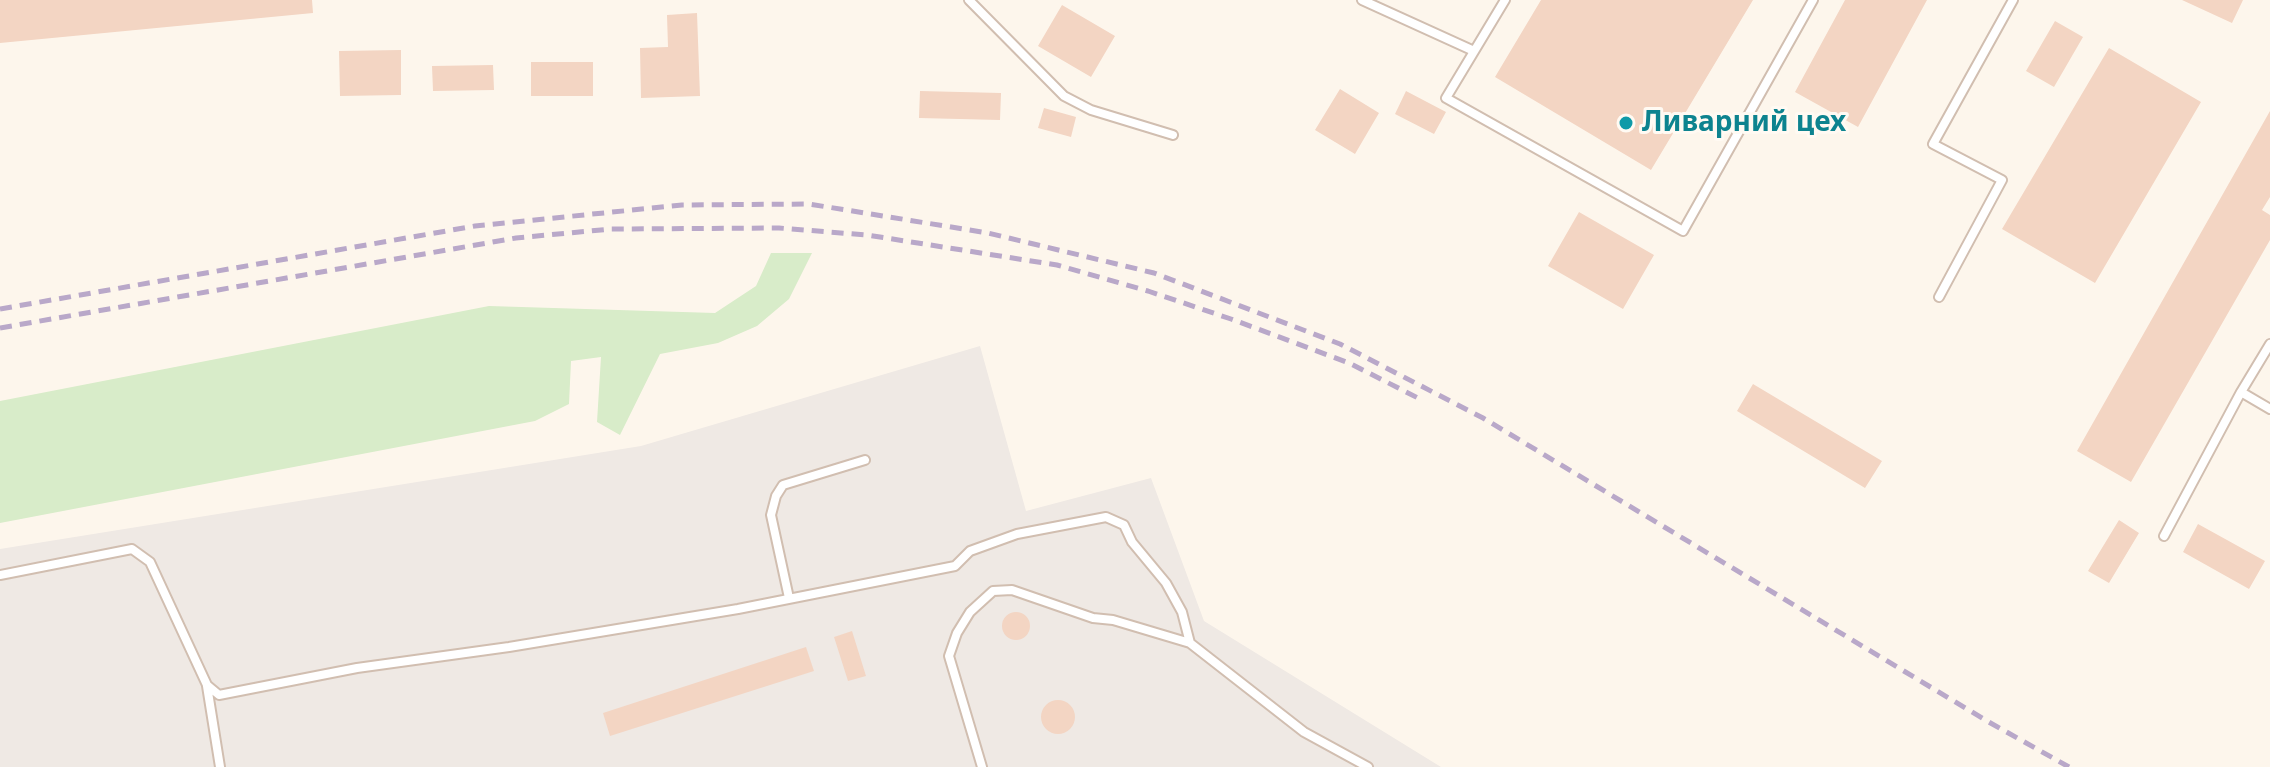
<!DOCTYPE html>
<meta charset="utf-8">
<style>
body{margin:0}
canvas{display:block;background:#fdf6ec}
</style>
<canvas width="2270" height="767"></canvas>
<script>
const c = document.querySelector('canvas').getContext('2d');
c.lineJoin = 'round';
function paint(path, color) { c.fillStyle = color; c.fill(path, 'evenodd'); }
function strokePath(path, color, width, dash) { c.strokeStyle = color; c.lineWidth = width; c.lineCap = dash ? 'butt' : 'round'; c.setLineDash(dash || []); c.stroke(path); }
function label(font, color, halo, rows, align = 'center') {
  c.font = font + ' "Noto Sans",sans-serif'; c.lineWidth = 6; c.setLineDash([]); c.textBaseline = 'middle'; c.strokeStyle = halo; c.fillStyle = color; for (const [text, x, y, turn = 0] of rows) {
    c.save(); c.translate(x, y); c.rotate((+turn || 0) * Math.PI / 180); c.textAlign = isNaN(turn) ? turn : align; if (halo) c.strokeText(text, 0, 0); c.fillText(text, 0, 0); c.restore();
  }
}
paint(new Path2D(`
 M 980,346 L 1026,511 L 1151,478 L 1204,621 L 1441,767 L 0,767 L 0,549 L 641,446 Z`), '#efe9e4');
paint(new Path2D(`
 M 771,253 L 812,253 L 789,299 L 757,326 L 718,343 L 660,354 L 620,435 L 597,422 L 601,357 L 571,361 L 569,404 L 535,421 L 0,523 L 0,401 L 489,306 L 715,313 L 756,286 Z`), '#d8ecc9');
paint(new Path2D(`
 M 0,0 L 312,0 L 313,13 L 0,43 Z
 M 1541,0 L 1753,0 L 1651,170 L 1495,77 Z
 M 1845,0 L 1927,0 L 1858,127 L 1795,92 Z
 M 2182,0 L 2243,0 L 2232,23 Z
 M 1062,5 L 1115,36 L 1091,77 L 1038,46 Z
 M 697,13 L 700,96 L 641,98 L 640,48 L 668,47 L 667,15 Z
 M 2055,21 L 2083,37 L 2054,87 L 2026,71 Z
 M 2109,48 L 2201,102 L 2095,283 L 2002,229 Z
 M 401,50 L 401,95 L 340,96 L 339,51 Z
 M 531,62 L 593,62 L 593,96 L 531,96 Z
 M 493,65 L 494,90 L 433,91 L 432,66 Z
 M 1340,89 L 1379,113 L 1355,154 L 1315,130 Z
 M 920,91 L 1001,93 L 1000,120 L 919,118 Z
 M 1406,91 L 1446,112 L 1434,134 L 1395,114 Z
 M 1044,108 L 1076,117 L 1071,137 L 1038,128 Z
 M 2270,111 L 2270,197 L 2262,210 L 2270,215 L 2270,240 L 2131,482 L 2077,451 Z
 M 1579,212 L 1654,255 L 1623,309 L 1548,266 Z
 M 1753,384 L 1882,461 L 1865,488 L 1737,411 Z
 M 2119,520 L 2139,533 L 2109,583 L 2088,571 Z
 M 2198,524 L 2265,561 L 2249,589 L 2183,552 Z
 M1002 626a14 14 0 1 1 28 0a14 14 0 1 1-28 0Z
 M 852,631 L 866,676 L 848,681 L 834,637 Z
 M 806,647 L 814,671 L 610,736 L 603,713 Z
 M1041 717a17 17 0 1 1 34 0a17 17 0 1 1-34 0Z`), '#f3d5c3');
const service = new Path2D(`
 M 969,0 L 1064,96 L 1091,110 L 1173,135
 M 1362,0 L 1474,51
 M 1505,0 L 1446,98 L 1683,231 L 1813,0
 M 1939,297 L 2002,180 L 1933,144 L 2013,0
 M 2241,392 L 2270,344
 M 2164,536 L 2241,392 L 2270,409
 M 0,575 L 132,549 L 150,562 L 207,685 L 219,695 L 357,668 L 509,647 L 738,609 L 955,566 L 970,551 L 1017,534 L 1106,517 L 1124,525 L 1132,542 L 1166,583 L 1182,612 L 1190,643 L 1304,732 L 1368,767
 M 789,598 L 771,515 L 776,496 L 783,485 L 865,460
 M 207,686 L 220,767
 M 982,767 L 949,656 L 957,633 L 970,612 L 993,591 L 1012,590 L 1093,618 L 1113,620 L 1190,643`);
strokePath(service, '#d1beb0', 12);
strokePath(service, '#fff', 8);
strokePath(new Path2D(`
 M 0,309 L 475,226 L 682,205 L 809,204 L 988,233 L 1154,273 L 1340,344 L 1483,418 L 1987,721 L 2069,767
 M 0,328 L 516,238 L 611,229 L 779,228 L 867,235 L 1057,265 L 1148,291 L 1231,319 L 1349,363 L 1418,398`), '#b9a8c9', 5, [12, 8]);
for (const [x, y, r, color] of [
 [1626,123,8,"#0f9aa8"]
]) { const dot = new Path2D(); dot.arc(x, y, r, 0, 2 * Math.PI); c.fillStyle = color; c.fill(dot); strokePath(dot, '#fffaf3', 3); }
label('bold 28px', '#0d838f', '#fffaf3', [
 ["Ливарний цех",1642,123]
], 'left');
</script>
